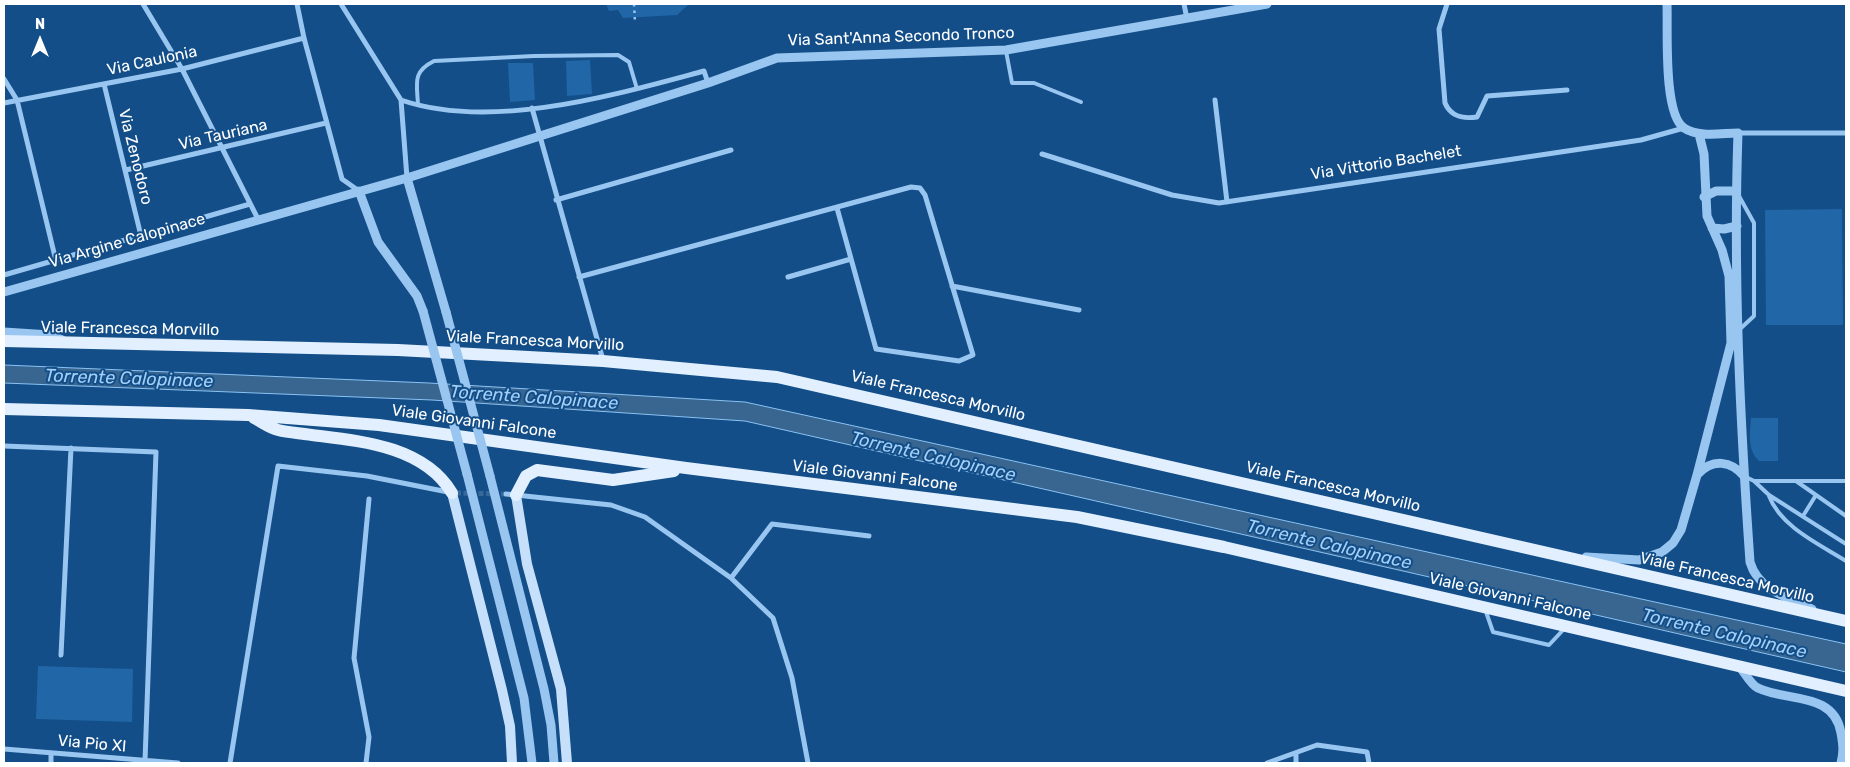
<!DOCTYPE html>
<style>
body{margin:0}
#map{position:relative;width:1850px;height:767px;overflow:hidden;background:#134e88;font-family:Rubik,sans-serif}
canvas{display:block}
.frame{position:absolute;inset:0;border:5px solid #fff;pointer-events:none}
.north{position:absolute;left:15px;top:15px;width:50px;height:50px;-webkit-text-stroke:4px #134e88;paint-order:stroke;rotate:0deg;font-size:14px;font-weight:700;line-height:20px;text-align:center;color:#fff}
.north::after{content:'';display:block;margin:auto;width:18px;height:22px;background:#fff;clip-path:polygon(50% 0,100% 100%,50% 72%,0 100%)}
</style>
<div id="map">
<canvas width="1850" height="767"></canvas>
<div class="frame"></div>
<div class="north">N</div>
</div>
<script>
const c = document.querySelector('canvas').getContext('2d');
c.lineJoin = 'round';
function paint(path, color) { c.fillStyle = color; c.fill(path, 'evenodd'); }
function strokePath(path, color, width, dash) { c.strokeStyle = color; c.lineWidth = width; c.lineCap = dash ? 'butt' : 'round'; c.setLineDash(dash || []); c.stroke(path); }
function label(font, color, halo, rows, align = 'center') {
  c.font = font + ' Rubik,sans-serif'; c.lineWidth = 4; c.setLineDash([]); c.textBaseline = 'middle'; c.strokeStyle = halo; c.fillStyle = color; for (const [text, x, y, turn = 0] of rows) {
    c.save(); c.translate(x, y); c.rotate((+turn || 0) * Math.PI / 180); c.textAlign = isNaN(turn) ? turn : align; if (halo) c.strokeText(text, 0, 0); c.fillText(text, 0, 0); c.restore();
  }
}
paint(new Path2D(`
 M 606,4 L 689,4 L 677,15 L 623,18 L 618,10 L 609,11 Z
 M 590,60 L 592,94 L 567,96 L 566,61 Z
 M 508,63 L 533,63 L 535,100 L 510,102 Z
 M 1842,209 L 1843,325 L 1766,325 L 1765,210 Z
 M 1751,418 L 1778,418 L 1778,461 L 1759,461 C 1747,450 1750,433 1751,418 Z
 M 38,666 L 133,669 L 132,722 L 36,719 Z`), '#2166a6');
const water = new Path2D(`
 M 4,365 L 429,383 L 745,402 L 1846,644 L 1846,672 L 745,421 L 432,400 L 4,383 Z`);
paint(water, '#396691');
strokePath(water, '#89c2f3', 1);
strokePath(new Path2D(`
 M 456,493 L 506,494`), '#36699a', 5, [5, 2.5]);
strokePath(new Path2D(`
 M 634,4 L 635,22`), '#98c6f0', 2.5, [2.5, 4]);
strokePath(new Path2D(`
 M 1006,51 L 1012,83 L 1034,83 L 1081,102
 M 418,105 C 417,83 412,72 434,61 L 534,56 L 618,55 L 629,62 L 637,89
 M 1739,196 L 1754,223 L 1754,316 L 1740,329
 M 1746,477 L 1754,481 L 1846,481
 M 1754,481 L 1769,495 L 1846,544
 M 1796,481 L 1846,516
 M 1769,496 C 1781,527 1819,544 1846,561
 M 1803,516 L 1816,495
 M 1485,609 L 1493,632 L 1549,645 L 1564,629`), '#98c6f0', 4);
strokePath(new Path2D(`
 M 143,4 L 182,69 L 258,219
 M 297,4 L 304,38 L 342,179 L 359,191
 M 341,4 L 401,100 L 407,178
 M 1184,4 L 1187,19
 M 1447,4 L 1439,29 L 1445,103 C 1451,117 1463,119 1477,117 L 1487,96 L 1567,90
 M 4,79 L 17,100 L 56,261
 M 104,84 L 141,236
 M 401,100 C 492,131 614,95 704,71 L 708,83
 M 1215,100 L 1227,202
 M 4,103 L 182,69 L 304,38
 M 532,108 L 603,360
 M 1738,133 L 1846,133
 M 1042,154 L 1172,195 L 1219,203 L 1641,140 L 1684,128
 M 126,170 L 326,123
 M 556,200 L 731,150
 M 4,275 L 250,204
 M 579,277 L 911,187 L 920,188 L 925,195 L 973,355 L 959,361 L 876,349 L 837,208
 M 788,277 L 851,259
 M 952,286 L 1079,310
 M 4,446 L 156,452 L 145,761
 M 506,494 L 611,505 L 645,517 L 731,578 L 773,618 L 792,678 L 808,763
 M 731,578 L 772,524 L 869,536
 M 61,655 L 71,448
 M 4,749 L 178,763
 M 1296,753 L 1296,763
 M 51,763 L 51,753
 M 230,763 L 278,466 L 367,476 L 448,492
 M 366,763 L 369,737 L 354,658 L 369,499
 M 1267,763 L 1317,745 L 1367,752 L 1369,763`), '#98c6f0', 5);
strokePath(new Path2D(`
 M 1667,4 C 1668,30 1663,114 1684,128 C 1699,138 1722,133 1738,133 C 1733,276 1740,419 1750,562 C 1758,590 1788,598 1812,609
 M 407,178 L 446,312
 M 359,191 L 378,242 L 417,296 L 423,311
 M 1704,197 L 1716,191 L 1736,191
 M 1712,228 L 1724,229 L 1737,226
 M 4,292 L 407,178 L 708,83 L 777,58 L 1006,50 L 1267,4
 M 4,332 L 50,335 L 62,340
 M 467,474 L 524,698 L 532,763
 M 1698,474 C 1713,458 1731,461 1744,476
 M 490,476 L 544,689 L 551,725 L 554,763
 M 1586,557 L 1639,560 L 1662,552 L 1673,543 L 1681,530 L 1697,475 L 1731,343 L 1729,276 L 1722,250 L 1707,216 L 1704,154 L 1699,134
 M 1740,667 C 1745,673 1751,685 1758,688 C 1786,702 1834,691 1841,733 C 1843,744 1844,752 1841,763`), '#98c6f0', 9);
strokePath(new Path2D(`
 M 452,493 L 502,690 L 510,726 L 512,763
 M 516,495 L 527,564 L 561,689 L 567,763`), '#c6e0fb', 10);
strokePath(new Path2D(`
 M 4,341 L 398,350 L 603,361 L 777,377 L 1846,621
 M 4,409 L 248,415 L 379,425 L 686,468 L 1077,517 L 1224,547 L 1846,691
 M 254,418 C 262,422 270,428 278,430 C 289,433 301,433 312,435 C 361,441 424,446 452,493
 M 516,495 L 526,476 L 537,470 L 613,480 L 674,471`), '#e1efff', 12);
strokePath(new Path2D(`
 M 423,311 L 467,474
 M 446,312 L 490,476`), '#98c6f0', 9);
label('16px', '#fff', '#134e88', [
 ["Via Sant'Anna Secondo Tronco",901,37,-2],
 ["Via Caulonia",152,61,-12],
 ["Via Tauriana",223,135,-13],
 ["Via Zenodoro",135,157,76],
 ["Via Vittorio Bachelet",1386,163,-9],
 ["Via Argine Calopinace",127,241,-16],
 ["Viale Francesca Morvillo",130,329,1],
 ["Viale Francesca Morvillo",535,341,3],
 ["Viale Francesca Morvillo",938,396,13],
 ["Viale Giovanni Falcone",474,422,8],
 ["Viale Giovanni Falcone",875,476,7],
 ["Viale Francesca Morvillo",1333,487,13],
 ["Viale Francesca Morvillo",1727,578,13],
 ["Viale Giovanni Falcone",1510,597,13],
 ["Via Pio XI",92,744,5]
]);
label('italic 18px', '#a3d0f8', '#134e88', [
 ["Torrente Calopinace",129,379,2],
 ["Torrente Calopinace",534,398,4],
 ["Torrente Calopinace",933,457,13],
 ["Torrente Calopinace",1329,545,13],
 ["Torrente Calopinace",1724,634,13]
]);
</script>
